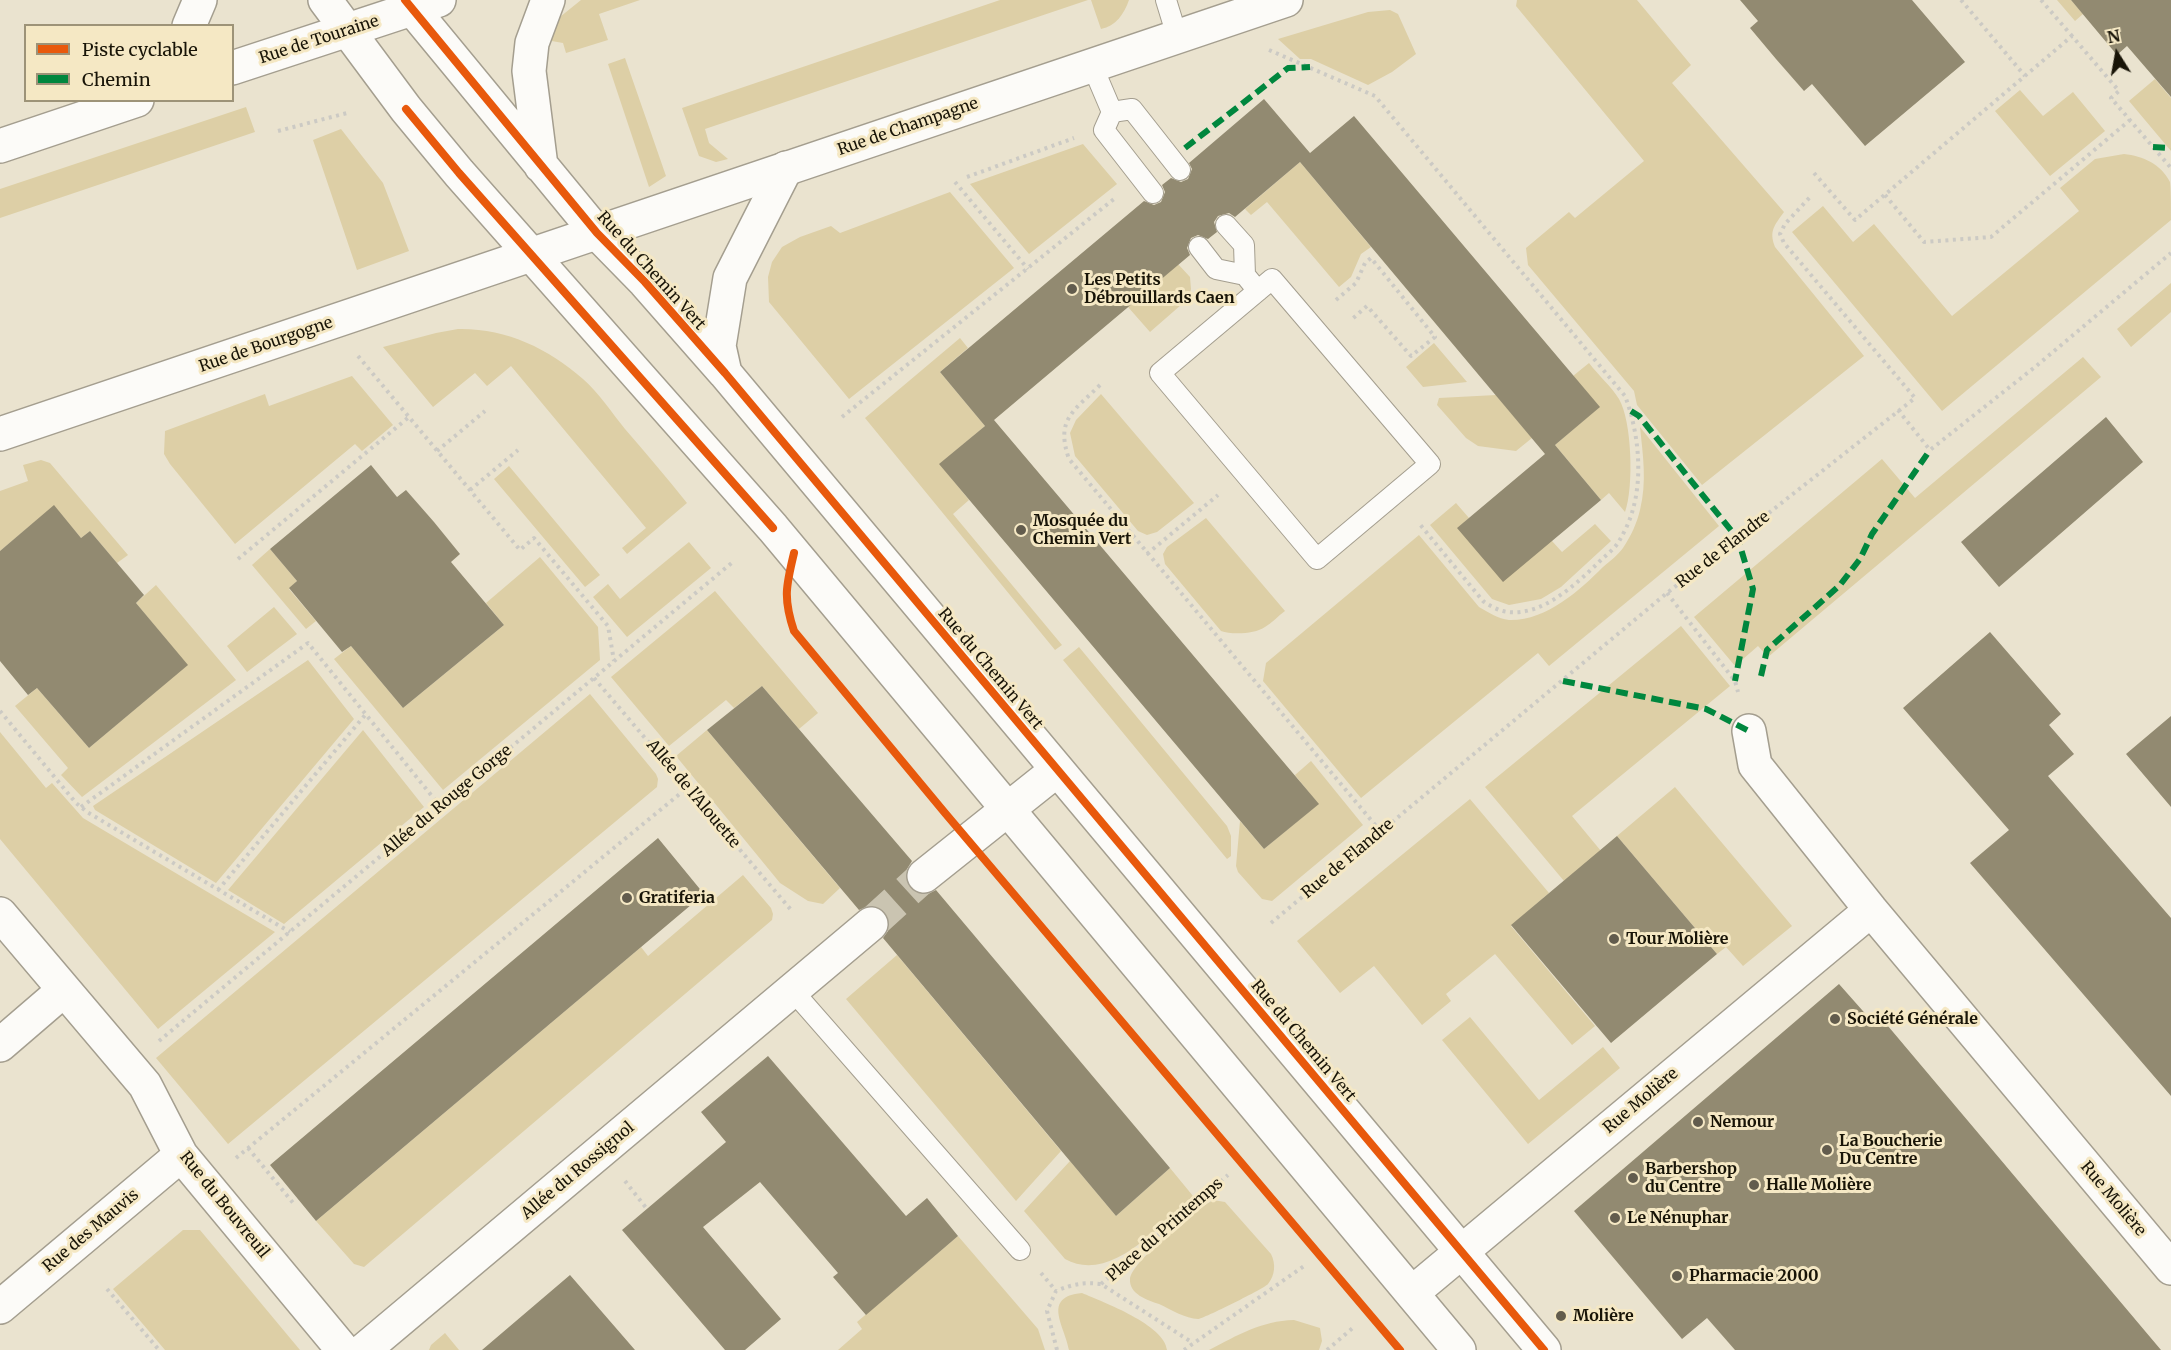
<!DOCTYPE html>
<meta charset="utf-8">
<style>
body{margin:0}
#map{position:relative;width:2171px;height:1350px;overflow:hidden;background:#eae3cf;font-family:Merriweather,serif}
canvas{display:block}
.legend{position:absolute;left:24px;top:24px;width:210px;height:78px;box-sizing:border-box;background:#f5e8c4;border:2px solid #9d9378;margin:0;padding:8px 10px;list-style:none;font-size:18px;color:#181407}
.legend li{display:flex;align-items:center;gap:12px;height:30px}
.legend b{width:30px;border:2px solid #9d9378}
.north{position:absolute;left:2087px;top:24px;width:60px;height:60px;-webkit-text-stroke:4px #f5e8c4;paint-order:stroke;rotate:349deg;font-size:16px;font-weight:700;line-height:24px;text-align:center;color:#181407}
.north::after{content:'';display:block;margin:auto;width:21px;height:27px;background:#181407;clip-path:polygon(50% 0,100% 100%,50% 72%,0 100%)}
</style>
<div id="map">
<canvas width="2171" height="1350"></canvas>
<ul class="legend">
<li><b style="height:8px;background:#e8590c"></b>Piste cyclable</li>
<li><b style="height:8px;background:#00873e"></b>Chemin</li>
</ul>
<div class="north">N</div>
</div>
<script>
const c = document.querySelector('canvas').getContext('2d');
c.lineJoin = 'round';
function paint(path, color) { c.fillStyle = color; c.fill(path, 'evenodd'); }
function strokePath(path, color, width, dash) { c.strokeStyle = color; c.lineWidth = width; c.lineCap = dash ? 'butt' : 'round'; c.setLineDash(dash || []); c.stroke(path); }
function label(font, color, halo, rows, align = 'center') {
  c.font = font + ' Merriweather,serif'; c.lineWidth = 6; c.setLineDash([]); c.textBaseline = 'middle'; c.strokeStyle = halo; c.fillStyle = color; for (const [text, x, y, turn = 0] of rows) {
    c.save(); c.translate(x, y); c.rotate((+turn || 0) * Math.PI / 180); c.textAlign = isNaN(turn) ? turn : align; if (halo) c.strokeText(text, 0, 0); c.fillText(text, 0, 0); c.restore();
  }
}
paint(new Path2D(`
 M 581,0 L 640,0 L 599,14 L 608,40 L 566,53 L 563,43 L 546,40 L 550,25 Z
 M 1000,0 L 1088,0 L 705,129 L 709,143 L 728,159 L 716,162 L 699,156 L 682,108 Z
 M 1091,0 L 1129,0 C 1124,14 1116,26 1101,29 Z
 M 1517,0 L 1637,0 L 1691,65 L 1672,83 L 1784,212 C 1774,226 1769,231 1775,247 L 1864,356 L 1702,485 L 1637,405 L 1634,391 L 1528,265 L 1526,248 L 1569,212 L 1575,218 L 1644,161 L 1516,6 Z
 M 2057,0 L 2071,0 L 2083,14 L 2075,21 Z
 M 1390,10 L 1398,14 L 1416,54 L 1392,72 L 1368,85 L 1311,59 L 1300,59 L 1278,39 L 1368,12 Z
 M 625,58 L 666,176 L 649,187 L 608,64 Z
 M 2155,79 L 2171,98 L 2171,151 L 2129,101 Z
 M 2020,90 L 2043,116 L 2073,92 L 2105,131 L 2050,176 L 1995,111 Z
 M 246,107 L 255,132 L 0,218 L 0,189 Z
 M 341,129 L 383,183 L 409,251 L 357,270 L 313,140 Z
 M 1083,144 L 1117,184 L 1029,254 L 970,184 Z
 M 2124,154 C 2143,156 2161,164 2170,182 C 2171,189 2171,211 2171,220 L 1942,411 L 1792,232 L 1823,206 L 1853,242 L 1874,224 L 1952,316 L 2079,211 L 2060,188 L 2095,159 Z
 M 1300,162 L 1371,247 L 1361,254 L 1351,277 L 1339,287 L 1267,202 L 1251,215 L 1245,209 Z
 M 950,192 L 1014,268 L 849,399 L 769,302 L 768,277 L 772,262 L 782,247 L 800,237 L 831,226 L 840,233 Z
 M 1178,264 L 1190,277 L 1191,289 L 1189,298 L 1150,332 L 1128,307 Z
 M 2171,283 L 2171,312 L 2131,347 L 2117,329 Z
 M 458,329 C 505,328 548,348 583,379 C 599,393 612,413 625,429 C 646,453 667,478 687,503 L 627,554 L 622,548 L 646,528 L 511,366 L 487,386 L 475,373 L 433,407 L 383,347 L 436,333 Z
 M 960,338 L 968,348 L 940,372 L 985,426 L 940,464 L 969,500 L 953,514 L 1062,645 L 1055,650 L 865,418 Z
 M 1434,343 L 1467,382 L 1423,387 L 1406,367 Z
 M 2083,357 L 2101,377 L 1768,657 L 1758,646 L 1735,666 L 1694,617 L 1882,459 L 1915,498 Z
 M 1589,363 C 1598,375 1611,386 1619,399 C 1632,421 1634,488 1625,512 L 1609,493 L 1601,500 L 1555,445 L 1599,407 L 1573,376 Z
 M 352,376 L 393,425 L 362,451 L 355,444 L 235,544 L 170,464 L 164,454 L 165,431 L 265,394 L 269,406 Z
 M 1101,394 L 1194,503 L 1157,532 L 1147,535 L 1138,531 L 1075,456 L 1070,433 L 1076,420 Z
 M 1496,395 L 1532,438 L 1516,451 L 1478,446 L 1466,438 L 1437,405 L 1439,398 Z
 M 1640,427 L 1719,526 L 1549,666 L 1538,653 L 1361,798 L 1263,681 L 1266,663 L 1419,535 L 1479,607 C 1488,612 1498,619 1509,620 C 1546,621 1579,591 1603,567 C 1610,561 1618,555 1623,548 C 1631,536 1637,523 1640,510 C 1647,482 1643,456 1640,427 Z
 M 41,460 L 50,463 L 128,555 L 117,563 L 90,531 L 81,538 L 54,506 L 0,551 L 0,491 L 28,481 L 23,465 Z
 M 509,466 L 600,575 L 585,587 L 494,479 Z
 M 1456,503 L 1469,518 L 1458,528 L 1552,541 L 1562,552 L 1595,524 L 1611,541 L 1561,587 L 1541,599 L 1509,605 L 1492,599 L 1430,525 Z
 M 1206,518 L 1285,611 C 1278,616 1272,623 1265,627 C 1255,634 1232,635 1221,631 L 1165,564 L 1163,554 L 1167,547 Z
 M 689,542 L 711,568 L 627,637 L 593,597 L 608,584 L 620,599 Z
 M 270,549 L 297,581 L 289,589 L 316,621 L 306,629 L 252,565 Z
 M 540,557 L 598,627 L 600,660 L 443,790 L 334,659 L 351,646 L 403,708 L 504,625 L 486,603 Z
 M 156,585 L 236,680 L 82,797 L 61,775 L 68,768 L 15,706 L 37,688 L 89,748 L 187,665 L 136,603 Z
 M 715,591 L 818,713 L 799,729 L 762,686 L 734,708 L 726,700 L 669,746 L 611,677 Z
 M 274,607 L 297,634 L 247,672 L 227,646 Z
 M 1681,626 L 1730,686 L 1572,816 L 1601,851 L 1564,881 L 1485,787 Z
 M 1079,647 L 1227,826 L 1231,836 L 1231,856 L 1227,859 L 1063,660 Z
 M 308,660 L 354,719 L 216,883 L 95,810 L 93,806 Z
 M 590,694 L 656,774 L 658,779 L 657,787 L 228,1144 L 156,1058 Z
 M 363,730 L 424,807 L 284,924 L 228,890 Z
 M 707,730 L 840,888 L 823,904 L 808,901 L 780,883 L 676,756 Z
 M 0,732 L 46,788 L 52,783 L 83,818 L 275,932 L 158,1029 L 0,839 Z
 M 1311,761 L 1363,825 L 1272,901 L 1262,899 L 1238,872 L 1236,866 L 1240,821 L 1264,849 L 1318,804 L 1295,775 Z
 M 1675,787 L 1792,926 L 1743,966 L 1726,947 L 1717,954 L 1617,836 Z
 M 1470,799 L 1549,893 L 1511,926 L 1595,1026 L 1572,1045 L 1495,954 L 1446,994 L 1451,1001 L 1422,1025 L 1374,966 L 1340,993 L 1297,941 Z
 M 743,875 L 771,908 L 773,914 L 772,920 L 364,1267 L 354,1264 L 316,1221 L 641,947 L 648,956 Z
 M 897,955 L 1061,1151 L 1016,1201 L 846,999 Z
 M 1470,1017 L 1539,1100 L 1603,1047 L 1620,1068 L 1528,1144 L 1442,1040 Z
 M 1070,1161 L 1116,1216 L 1170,1168 L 1193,1196 C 1162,1223 1111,1285 1065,1259 L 1024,1211 Z
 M 1213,1200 L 1225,1202 L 1271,1254 C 1276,1264 1275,1275 1268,1284 C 1265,1288 1203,1319 1198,1319 C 1186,1319 1170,1309 1159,1304 C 1147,1300 1129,1294 1130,1279 C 1132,1261 1197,1209 1213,1200 Z
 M 183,1230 L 200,1230 L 300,1350 L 165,1350 L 113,1289 Z
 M 958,1236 L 1038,1329 L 1045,1350 L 838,1350 L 862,1329 L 857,1322 Z
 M 1082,1293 C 1103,1302 1165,1325 1167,1350 L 1069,1350 C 1065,1326 1041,1297 1082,1293 Z
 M 1294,1320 L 1320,1328 L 1322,1341 L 1319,1350 L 1209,1350 C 1238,1335 1261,1321 1294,1320 Z
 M 445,1333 L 459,1350 L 429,1350 L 431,1345 Z`), '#ddcfa6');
paint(new Path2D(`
 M 1740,0 L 1912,0 L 1965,62 L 1865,146 L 1812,84 L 1804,91 L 1776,59 L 1750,28 L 1758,21 Z
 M 2071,0 L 2171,0 L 2171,97 L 2127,46 L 2117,55 Z
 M 1264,99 L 1310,153 L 1354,116 L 1600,407 L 1555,445 L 1601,500 L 1503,582 L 1457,528 L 1545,454 L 1300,162 L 1235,217 L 1229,213 L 1218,216 L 1214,222 L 1217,232 L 1208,239 L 1198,235 L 1191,238 L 1187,248 L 1190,255 L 994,420 L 1319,804 L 1264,849 L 939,464 L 985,426 L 940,372 L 1144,201 L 1154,205 L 1161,202 L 1165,192 L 1162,185 L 1171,178 L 1181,182 L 1188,179 L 1192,169 L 1189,163 Z
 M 2106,417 L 2143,462 L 1999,587 L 1961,542 Z
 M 371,465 L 397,497 L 406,490 L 434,522 L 460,554 L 451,562 L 504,625 L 403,708 L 351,646 L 342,652 L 289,588 L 297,581 L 270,549 Z
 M 54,505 L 81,538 L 90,531 L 144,595 L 136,603 L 188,665 L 89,748 L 37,688 L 28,695 L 0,661 L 0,551 Z
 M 1990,632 L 2061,714 L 2049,725 L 2074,754 L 2048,776 L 2171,918 L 2171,1096 L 1970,863 L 2009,830 L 1903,708 Z
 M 762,686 L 912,861 L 907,869 L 905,878 L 910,888 L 917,893 L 926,895 L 936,890 L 1170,1168 L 1116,1216 L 883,938 L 888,931 L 889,921 L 885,912 L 878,907 L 868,906 L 859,910 L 707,730 Z
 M 2171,716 L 2171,807 L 2126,754 Z
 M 1617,836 L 1717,954 L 1611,1043 L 1511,925 Z
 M 658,838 L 704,894 L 316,1221 L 270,1165 Z
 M 1839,984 L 1870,1019 L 1877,1013 L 2161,1350 L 1735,1350 L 1707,1318 L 1682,1339 L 1574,1211 Z
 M 768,1056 L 906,1216 L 927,1198 L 958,1236 L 866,1315 L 833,1277 L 838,1273 L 760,1182 L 703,1227 L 781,1319 L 745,1350 L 725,1350 L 622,1230 L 726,1142 L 701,1112 Z
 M 570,1275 L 635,1350 L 482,1350 Z`), '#928a71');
strokePath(new Path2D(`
 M 871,924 L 924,876`), '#cac4b1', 33, [33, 16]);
const lane = new Path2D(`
 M 1166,0 L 1177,36
 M 1092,65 L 1112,112
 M 1112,112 L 1104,130 L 1153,193
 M 1112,112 L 1132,109 L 1180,170
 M 1226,225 L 1244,245 L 1245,275
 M 1199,247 L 1216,269 L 1245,275 L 1258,291
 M 1272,279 L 1430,464 L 1317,559 L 1160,373 Z
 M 793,991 L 1020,1250`);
const street = new Path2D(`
 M 0,434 L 1286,0
 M 1749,731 L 1755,765 L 1871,910 L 2171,1268
 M 924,876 L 1057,770
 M 0,914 L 145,1085 L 181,1155 L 343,1350
 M 0,1045 L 64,990
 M 1412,1293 L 1871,910
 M 0,1307 L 181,1155
 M 364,1350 L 871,924`);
const secondary = new Path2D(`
 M 325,0 L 406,109 L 459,173 L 773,528 L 1459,1350
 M 405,0 L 597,233 L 645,282 L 725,373 L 1544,1350
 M 189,26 L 200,0
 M 232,68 L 439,0
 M 0,146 L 137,100
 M 541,166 L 529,71 L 532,43 L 548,0
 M 725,373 L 719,346 L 730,278 L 786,168`);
strokePath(lane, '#a49e8f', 22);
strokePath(street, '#a49e8f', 36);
strokePath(secondary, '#a49e8f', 36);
strokePath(new Path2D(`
 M 1961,0 L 2025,76
 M 2041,0 L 2072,36
 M 1269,50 L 1375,96 L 1625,396 C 1638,430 1643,474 1633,509 C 1630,521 1624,533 1618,543 C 1613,550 1605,556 1598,563 C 1576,584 1543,616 1508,612 C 1499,611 1490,606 1483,601 L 1418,522
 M 278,131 L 347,113
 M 1814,173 L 1855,220 L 2072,36 L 2119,91 L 2111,98 L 2171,168
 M 967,177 L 1074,138
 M 955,182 L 1028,269
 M 1885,195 L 1924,242 L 1991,237 L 2130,120
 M 1336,300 L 1356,283 L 1365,263 L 1371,258 L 1435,337 L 1411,356 L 1367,306 L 1351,320
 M 358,356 L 520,550 L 534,538 L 608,626 L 614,661
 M 1100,385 C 1074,411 1055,419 1069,459 L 1381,832
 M 1898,410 L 1930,450 L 2035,367 L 2171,253
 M 842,417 L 1114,199
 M 437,451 L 485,411
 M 470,490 L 518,450
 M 1147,554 L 1218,495
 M 238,559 L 409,417
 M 1667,593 L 1735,681 L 1738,692
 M 594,678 L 792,911
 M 0,711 L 76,803 L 87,812 L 290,932
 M 81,807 L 308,643 L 440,806
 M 218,890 L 366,714
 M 1271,923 L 1667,593 L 1915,398 L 1784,243 L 1780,234 L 1785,224 L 1812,195
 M 159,1041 L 734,561
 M 248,1148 L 294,1204
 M 236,1158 L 687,788
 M 625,1181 L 647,1209
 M 1041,1273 L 1056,1291
 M 1101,1284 L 1228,1175
 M 107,1289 L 159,1350
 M 1057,1350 L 1047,1311 L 1056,1291 C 1073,1284 1084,1282 1101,1284 L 1193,1343
 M 1184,1350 L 1304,1266
 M 1327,1350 L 1355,1326`), '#cccac4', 4, [3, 4.5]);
strokePath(lane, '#fcfbf8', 20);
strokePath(street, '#fcfbf8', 33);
strokePath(secondary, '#fcfbf8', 33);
strokePath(new Path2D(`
 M 2153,147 L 2171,148
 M 1185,148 L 1288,68 L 1310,67
 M 1631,411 L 1639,416 L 1738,539 L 1753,589 L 1735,681
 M 1761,676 L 1767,650 L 1840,585 L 1860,559 L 1872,534 L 1930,450
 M 1563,681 L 1706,709 L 1749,731`), '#00873e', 6, [12, 6]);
strokePath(new Path2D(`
 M 405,0 L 597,233 L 645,282 L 725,373 L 1544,1350
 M 406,109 L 459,173 L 773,528
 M 794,553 C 786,586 783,598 794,631 L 945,813 L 1400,1350`), '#e8590c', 8);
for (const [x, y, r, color] of [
 [1072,289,6,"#625c4d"],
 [1021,530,6,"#625c4d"],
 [627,898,6,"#625c4d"],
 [1614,939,6,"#625c4d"],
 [1835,1019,6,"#625c4d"],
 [1698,1122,6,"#625c4d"],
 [1827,1150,6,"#625c4d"],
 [1633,1178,6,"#625c4d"],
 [1754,1185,6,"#625c4d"],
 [1615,1218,6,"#625c4d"],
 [1677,1276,6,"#625c4d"],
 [1561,1316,6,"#625c4d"]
]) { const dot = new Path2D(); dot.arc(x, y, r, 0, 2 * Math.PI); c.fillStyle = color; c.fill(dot); strokePath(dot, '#f5e8c4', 2); }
label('16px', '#181407', '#f5e8c4', [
 ["Rue de Touraine",319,40,-18],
 ["Rue de Champagne",908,127,-19],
 ["Rue du Chemin Vert",651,271,48],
 ["Rue de Bourgogne",266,345,-19],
 ["Rue de Flandre",1723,550,-38],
 ["Rue du Chemin Vert",990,669,50],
 ["Allée de l'Alouette",693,794,50],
 ["Allée du Rouge Gorge",447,801,-40],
 ["Rue de Flandre",1348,859,-40],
 ["Rue du Chemin Vert",1303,1041,50],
 ["Rue Molière",1641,1101,-40],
 ["Allée du Rossignol",578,1171,-40],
 ["Rue Molière",2113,1199,50],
 ["Rue du Bouvreuil",224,1205,51],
 ["Place du Printemps",1165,1230,-41],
 ["Rue des Mauvis",91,1231,-40]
]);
label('bold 16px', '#181407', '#f5e8c4', [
 ["Les Petits",1084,280],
 ["Débrouillards Caen",1084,298],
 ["Mosquée du",1033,521],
 ["Chemin Vert",1033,539],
 ["Gratiferia",639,898],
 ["Tour Molière",1626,939],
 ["Société Générale",1847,1019],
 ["Nemour",1710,1122],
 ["La Boucherie",1839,1141],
 ["Du Centre",1839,1159],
 ["Barbershop",1645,1169],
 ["du Centre",1645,1187],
 ["Halle Molière",1766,1185],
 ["Le Nénuphar",1627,1218],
 ["Pharmacie 2000",1689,1276],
 ["Molière",1573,1316]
], 'left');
</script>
